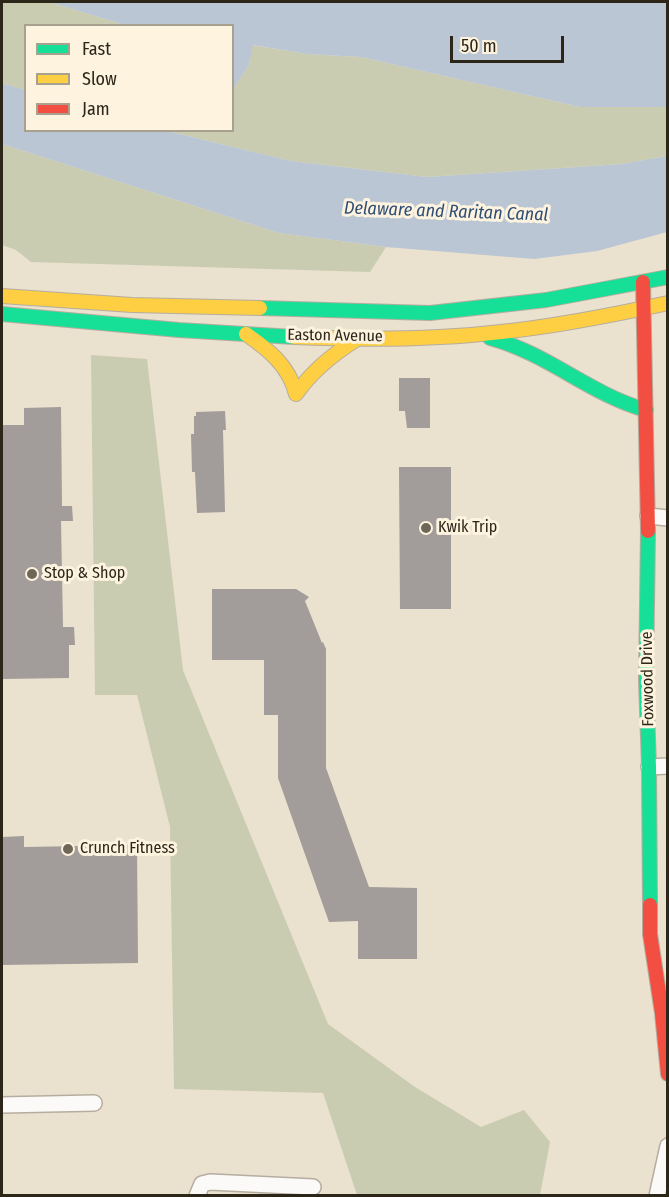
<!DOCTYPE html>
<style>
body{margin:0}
#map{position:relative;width:669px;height:1197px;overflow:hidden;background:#eae1ce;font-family:"Fira Sans Condensed",sans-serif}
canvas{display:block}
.frame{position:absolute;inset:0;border:3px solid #2c2619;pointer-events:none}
.legend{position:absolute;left:24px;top:24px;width:210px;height:108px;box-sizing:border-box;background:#fdf3df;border:2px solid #a9a190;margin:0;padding:8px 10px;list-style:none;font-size:18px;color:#2c2619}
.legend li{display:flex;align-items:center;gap:12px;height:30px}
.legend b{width:30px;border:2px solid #a9a190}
.scale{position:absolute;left:450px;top:36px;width:114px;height:27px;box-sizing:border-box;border:3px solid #2c2619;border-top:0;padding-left:8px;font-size:18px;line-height:21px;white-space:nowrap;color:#2c2619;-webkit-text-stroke:4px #fdf3df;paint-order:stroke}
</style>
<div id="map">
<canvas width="669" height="1197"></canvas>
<div class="frame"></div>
<ul class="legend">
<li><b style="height:8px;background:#16e098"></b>Fast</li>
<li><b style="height:8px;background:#ffcf43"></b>Slow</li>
<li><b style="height:8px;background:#f24e42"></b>Jam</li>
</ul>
<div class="scale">50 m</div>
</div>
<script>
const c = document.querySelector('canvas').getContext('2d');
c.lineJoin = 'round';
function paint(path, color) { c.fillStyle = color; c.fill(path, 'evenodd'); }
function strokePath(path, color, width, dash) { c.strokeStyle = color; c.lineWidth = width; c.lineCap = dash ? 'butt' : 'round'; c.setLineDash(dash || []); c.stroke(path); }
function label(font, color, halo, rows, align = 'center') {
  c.font = font + ' "Fira Sans Condensed",sans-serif'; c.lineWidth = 6; c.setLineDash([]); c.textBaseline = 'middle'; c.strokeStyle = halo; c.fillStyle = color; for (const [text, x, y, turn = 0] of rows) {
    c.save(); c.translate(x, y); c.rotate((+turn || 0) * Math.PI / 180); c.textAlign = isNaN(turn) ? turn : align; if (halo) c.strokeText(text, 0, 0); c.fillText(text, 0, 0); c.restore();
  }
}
paint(new Path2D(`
 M 2,2 L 49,2 L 125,25 L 26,26 L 25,90 L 2,83 Z
 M 252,45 L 306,54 L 361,57 L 580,107 L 667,107 L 667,156 L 622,164 L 427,177 L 291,161 L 167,131 L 232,130 L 233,89 L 249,65 Z
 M 2,144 L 279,233 L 386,247 L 370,272 L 31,262 L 16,250 L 2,245 Z
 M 91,355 L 147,359 L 183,670 L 328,1024 L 415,1087 L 481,1127 L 524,1110 L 550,1142 L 540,1195 L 357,1195 L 323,1093 L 174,1089 L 170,827 L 137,695 L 95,695 Z`), '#caccb1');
paint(new Path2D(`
 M 49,2 L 667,2 L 667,107 L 580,107 L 361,57 L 306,54 L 253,45 L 249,65 L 233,89 L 232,26 L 125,25 Z
 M 2,83 L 25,90 L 26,130 L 167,131 L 291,161 L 427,177 L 622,164 L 667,156 L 667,232 L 597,251 L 534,259 L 386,247 L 279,233 L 2,144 Z`), '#bac6d4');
paint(new Path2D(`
 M 399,378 L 430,378 L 430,428 L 407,428 L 405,411 L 399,411 Z
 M 61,407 L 62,506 L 72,506 L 73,521 L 61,521 L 63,627 L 74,627 L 75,645 L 69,645 L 69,678 L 2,679 L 2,425 L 24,425 L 24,408 Z
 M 225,411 L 226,430 L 223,430 L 225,512 L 197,513 L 195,472 L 192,472 L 191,434 L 194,434 L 194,416 L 196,416 L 196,412 Z
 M 399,467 L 451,467 L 451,609 L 400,609 Z
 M 212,589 L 296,589 L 309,597 L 305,601 L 322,643 L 323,642 L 326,649 L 326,768 L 369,887 L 417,888 L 417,959 L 358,959 L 358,921 L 329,922 L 278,778 L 278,715 L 264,715 L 264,660 L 212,660 Z
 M 24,836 L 24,847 L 137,845 L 138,963 L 2,965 L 2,837 Z`), '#a29c9a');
const street = new Path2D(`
 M 648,516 L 668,518
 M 649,767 L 668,766
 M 2,1105 L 94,1103
 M 197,1196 L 202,1184 L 210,1182 L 313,1187
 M 657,1196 L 668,1146`);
const fast = new Path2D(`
 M 260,308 L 430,313 L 546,300 L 668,277
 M 2,314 L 179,330 L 294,337
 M 490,338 C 549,354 589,394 646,410
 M 648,531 L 646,680 L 649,767 L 650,905`);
const slow = new Path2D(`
 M 2,296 L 132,305 L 260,308
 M 246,334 C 269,350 289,366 296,394
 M 294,337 C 363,340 433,340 501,332 C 557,326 613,315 668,303
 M 296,394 C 312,371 333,354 357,339`);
const jam = new Path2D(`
 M 643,282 L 648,531
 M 650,905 L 650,934 L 662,1013 L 668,1074`);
strokePath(street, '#b5ad9f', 18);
strokePath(fast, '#b5ad9f', 16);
strokePath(slow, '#b5ad9f', 16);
strokePath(jam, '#b5ad9f', 16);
strokePath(street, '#fcfaf8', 15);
strokePath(fast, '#16e098', 14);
strokePath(slow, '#ffcf43', 14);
strokePath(jam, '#f24e42', 14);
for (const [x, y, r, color] of [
 [426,528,6,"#6e6758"],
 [32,574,6,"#6e6758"],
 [68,849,6,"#6e6758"]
]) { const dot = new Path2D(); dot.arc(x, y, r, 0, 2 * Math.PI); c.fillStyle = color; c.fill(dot); strokePath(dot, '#fdf3df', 2); }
label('16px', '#2c2619', '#fdf3df', [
 ["Easton Avenue",335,336,1],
 ["Foxwood Drive",648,679,-91]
]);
label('16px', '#2c2619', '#fdf3df', [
 ["Kwik Trip",438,528],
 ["Stop & Shop",44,574],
 ["Crunch Fitness",80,849]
], 'left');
label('italic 18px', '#2d4d75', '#fdf3df', [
 ["Delaware and Raritan Canal",446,212,2]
]);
</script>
